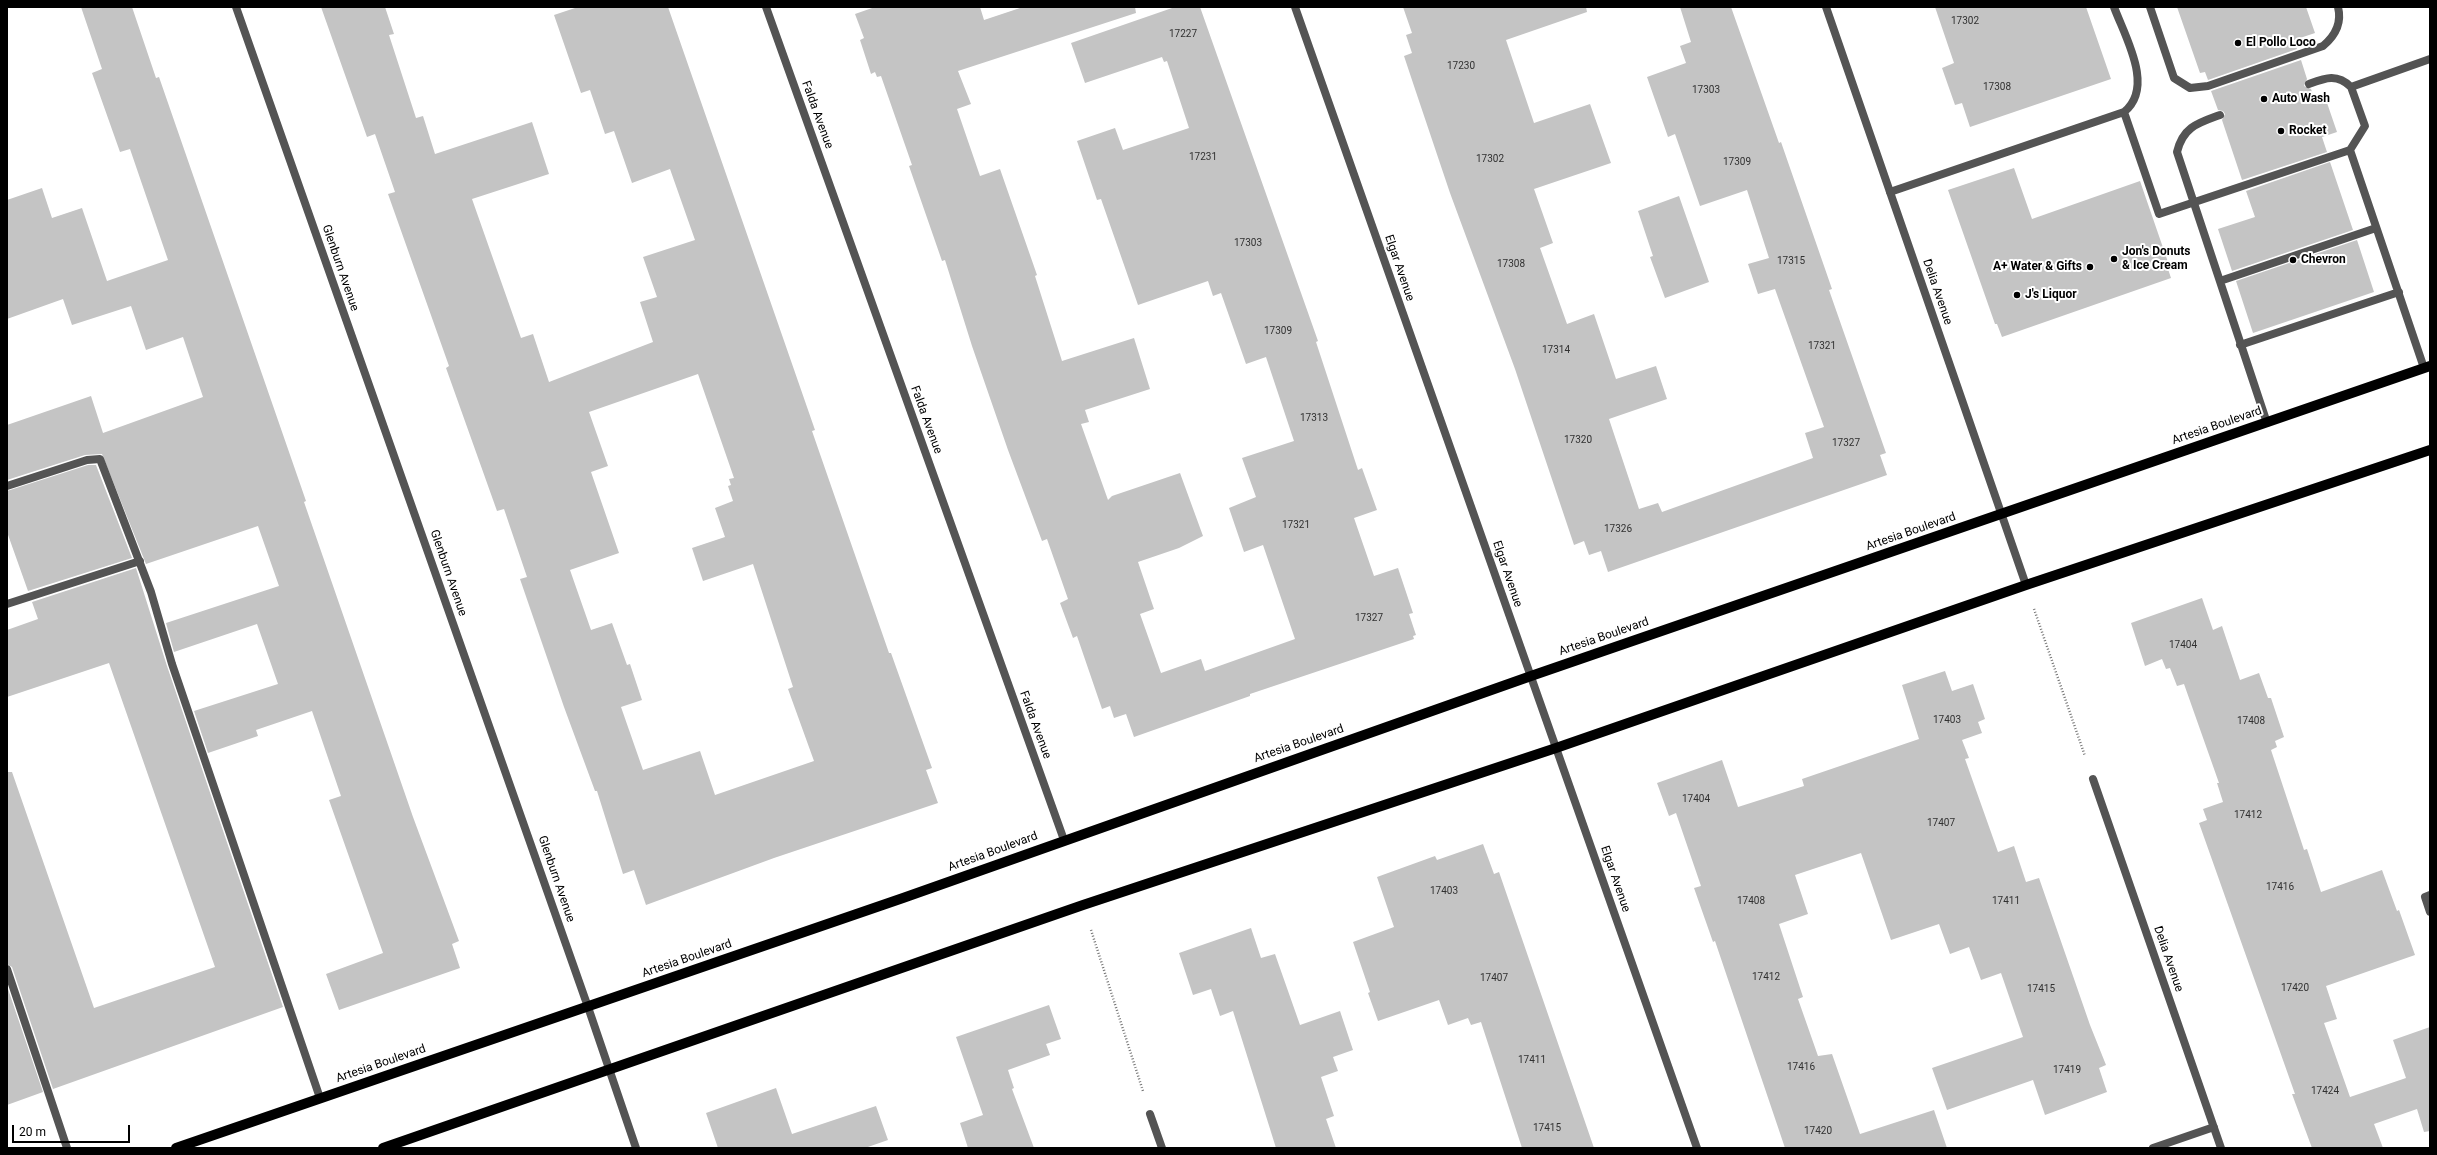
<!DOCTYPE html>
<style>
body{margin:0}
#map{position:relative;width:2437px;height:1155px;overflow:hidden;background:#fff;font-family:Roboto,sans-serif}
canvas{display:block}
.frame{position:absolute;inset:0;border:8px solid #000;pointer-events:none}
.scale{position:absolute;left:12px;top:1125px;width:118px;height:18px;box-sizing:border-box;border:2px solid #000;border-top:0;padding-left:5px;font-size:12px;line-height:14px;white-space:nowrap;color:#000;-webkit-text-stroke:3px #fff;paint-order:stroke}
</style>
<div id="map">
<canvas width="2437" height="1155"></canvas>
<div class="frame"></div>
<div class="scale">20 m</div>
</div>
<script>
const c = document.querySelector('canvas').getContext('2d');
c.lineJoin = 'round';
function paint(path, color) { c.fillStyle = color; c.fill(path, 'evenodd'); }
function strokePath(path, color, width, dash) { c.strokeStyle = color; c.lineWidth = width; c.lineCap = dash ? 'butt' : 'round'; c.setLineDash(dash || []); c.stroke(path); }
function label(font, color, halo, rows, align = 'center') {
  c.font = font + ' Roboto,sans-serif'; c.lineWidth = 4; c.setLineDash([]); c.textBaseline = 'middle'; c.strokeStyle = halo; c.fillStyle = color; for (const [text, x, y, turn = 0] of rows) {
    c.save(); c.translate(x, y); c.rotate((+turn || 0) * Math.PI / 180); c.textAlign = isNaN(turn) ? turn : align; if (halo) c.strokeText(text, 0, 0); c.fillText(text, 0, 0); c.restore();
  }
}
paint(new Path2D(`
 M 81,7 L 132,7 L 156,78 L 159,77 L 306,501 L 304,502 L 413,817 L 459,941 L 452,944 L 460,968 L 339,1010 L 326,974 L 383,953 L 329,800 L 341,796 L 312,711 L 256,730 L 258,736 L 208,753 L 194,711 L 278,684 L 257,624 L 174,652 L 166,623 L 279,586 L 258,526 L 146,564 L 102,454 L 85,455 L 7,480 L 7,425 L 91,396 L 103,433 L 203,397 L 183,337 L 146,350 L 131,306 L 72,325 L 63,299 L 7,319 L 7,200 L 42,188 L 52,218 L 82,208 L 107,281 L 168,260 L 130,149 L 120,152 L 92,73 L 102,69 Z
 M 321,7 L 385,7 L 394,34 L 389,35 L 416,118 L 423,116 L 435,154 L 532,122 L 549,174 L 472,199 L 521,338 L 533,334 L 549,382 L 653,342 L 640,302 L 657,297 L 643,257 L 695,240 L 670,169 L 632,183 L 614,131 L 605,134 L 590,90 L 581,93 L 554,15 L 578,7 L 668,7 L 815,430 L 812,431 L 889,653 L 891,653 L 932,768 L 926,770 L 938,803 L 774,858 L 646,905 L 634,870 L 623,874 L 597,791 L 595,791 L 564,707 L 520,579 L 527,577 L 504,509 L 497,511 L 446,368 L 449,366 L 388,194 L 395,192 L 375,134 L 367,137 ZM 698,374 L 734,478 L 729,479 L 731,485 L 728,486 L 733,501 L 715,508 L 725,537 L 692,548 L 703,581 L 753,564 L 793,687 L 788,689 L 814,761 L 715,795 L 700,751 L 643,770 L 621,707 L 642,700 L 630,664 L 627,665 L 612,623 L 591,630 L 570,570 L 619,553 L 591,472 L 608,466 L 589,412 Z
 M 875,7 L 980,7 L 984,20 L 1023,7 L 1135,7 L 1136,13 L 958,71 L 971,104 L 957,109 L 980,176 L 1000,169 L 1037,275 L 1035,276 L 1062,361 L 1134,338 L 1150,389 L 1085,410 L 1089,422 L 1081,424 L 1108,500 L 1112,496 L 1180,473 L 1203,536 L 1179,548 L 1138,562 L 1154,609 L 1140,614 L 1161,673 L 1201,659 L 1205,671 L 1295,639 L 1263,545 L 1244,552 L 1229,508 L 1256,497 L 1242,458 L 1294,441 L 1266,357 L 1246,364 L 1221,293 L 1213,296 L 1208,281 L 1138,305 L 1101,199 L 1097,200 L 1077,141 L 1115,128 L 1123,150 L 1189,128 L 1167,61 L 1164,62 L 1162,57 L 1085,83 L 1071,43 L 1175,7 L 1200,7 L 1318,341 L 1316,342 L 1358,470 L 1362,468 L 1377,510 L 1354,518 L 1374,576 L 1398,568 L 1413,613 L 1409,614 L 1416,635 L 1413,636 L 1414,639 L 1250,694 L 1250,696 L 1134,737 L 1126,714 L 1114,718 L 1110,706 L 1102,709 L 1077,636 L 1073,638 L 1060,603 L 1068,599 L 1047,539 L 1042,541 L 1008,450 L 972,346 L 945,260 L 942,261 L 909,166 L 912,165 L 881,76 L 877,77 L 875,72 L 871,74 L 860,40 L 864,38 L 855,14 Z
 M 1403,7 L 1586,7 L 1587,12 L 1506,40 L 1534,123 L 1590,104 L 1611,163 L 1534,189 L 1553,243 L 1540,248 L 1567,324 L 1594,314 L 1616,379 L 1656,366 L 1667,399 L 1609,419 L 1639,509 L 1658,503 L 1662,512 L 1813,458 L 1805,433 L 1824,427 L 1775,289 L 1758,294 L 1748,264 L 1769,258 L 1747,190 L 1700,206 L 1675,134 L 1668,137 L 1647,77 L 1686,63 L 1680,46 L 1691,42 L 1680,7 L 1731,7 L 1779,143 L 1781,142 L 1832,289 L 1829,290 L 1886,453 L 1880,455 L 1887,475 L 1608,572 L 1601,551 L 1589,555 L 1584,541 L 1574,545 L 1515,369 L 1450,193 L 1416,92 L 1404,56 L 1412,53 L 1406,35 L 1412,33 Z
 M 1935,7 L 2086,7 L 2111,79 L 1970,127 L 1962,103 L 1955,105 L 1942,68 L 1954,63 Z
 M 2177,7 L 2306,7 L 2315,33 L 2294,40 L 2297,49 L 2208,80 L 2205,72 L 2200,73 Z
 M 2301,60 L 2307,79 L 2304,86 L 2311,89 L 2315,100 L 2325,97 L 2337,132 L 2322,137 L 2327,152 L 2242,180 L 2222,120 L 2225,114 L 2223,111 L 2218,110 L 2211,91 Z
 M 2330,162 L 2353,230 L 2232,271 L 2218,229 L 2255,217 L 2246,191 Z
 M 2014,168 L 2032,219 L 2140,181 L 2169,265 L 2167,266 L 2171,278 L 2002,337 L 1997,324 L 1995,324 L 1948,190 Z
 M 1679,196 L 1709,282 L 1665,298 L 1650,257 L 1653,256 L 1638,211 Z
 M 2357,240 L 2374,292 L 2253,333 L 2236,281 Z
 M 88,465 L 96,465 L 132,558 L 28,591 L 7,532 L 7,491 Z
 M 136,568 L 167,666 L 283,1007 L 53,1089 L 12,967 L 7,964 L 7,772 L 12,772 L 94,1008 L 215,967 L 109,663 L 7,697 L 7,630 L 38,619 L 32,602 Z
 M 2202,598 L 2213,630 L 2222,626 L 2240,680 L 2259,673 L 2268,698 L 2271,698 L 2284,737 L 2275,741 L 2277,747 L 2271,750 L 2304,850 L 2307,849 L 2321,892 L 2382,870 L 2397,911 L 2399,910 L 2415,955 L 2326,986 L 2337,1019 L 2324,1023 L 2350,1097 L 2406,1078 L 2393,1040 L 2430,1027 L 2430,1131 L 2424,1132 L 2417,1109 L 2374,1124 L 2383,1148 L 2312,1148 L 2292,1094 L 2295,1094 L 2199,823 L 2207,820 L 2203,809 L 2223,802 L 2217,783 L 2219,783 L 2184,684 L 2177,686 L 2170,668 L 2166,669 L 2162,659 L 2145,666 L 2131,623 Z
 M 1945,671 L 1952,691 L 1973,684 L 1985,719 L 1978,722 L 1982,733 L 1962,740 L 1969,758 L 1965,759 L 1998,852 L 2014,846 L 2026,882 L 2039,878 L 2090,1025 L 2106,1065 L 2099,1068 L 2107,1092 L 2045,1115 L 2033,1080 L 1947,1110 L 1932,1068 L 2023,1037 L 2001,973 L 1981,980 L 1969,947 L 1950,954 L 1939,924 L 1891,940 L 1861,853 L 1795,875 L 1808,914 L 1779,924 L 1803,997 L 1798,999 L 1818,1056 L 1832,1054 L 1860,1134 L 1934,1110 L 1947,1148 L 1785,1148 L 1715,941 L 1713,942 L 1694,888 L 1701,886 L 1676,813 L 1669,816 L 1657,783 L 1722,760 L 1738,807 L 1804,786 L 1802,779 L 1919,739 L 1902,685 Z
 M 1483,844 L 1494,874 L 1499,872 L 1594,1148 L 1522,1148 L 1481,1022 L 1471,1025 L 1468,1018 L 1448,1025 L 1439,1000 L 1378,1021 L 1368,993 L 1370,992 L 1353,942 L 1394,927 L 1377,877 L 1435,856 L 1437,860 Z
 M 1251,928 L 1261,958 L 1275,954 L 1300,1025 L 1340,1011 L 1353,1050 L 1333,1057 L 1338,1071 L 1321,1077 L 1334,1116 L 1326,1119 L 1336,1148 L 1276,1148 L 1233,1011 L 1220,1016 L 1211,989 L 1193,995 L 1179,953 Z
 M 7,986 L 43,1092 L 7,1105 Z
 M 1049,1005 L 1061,1039 L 1046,1044 L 1050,1055 L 1008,1070 L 1014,1088 L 1012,1089 L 1034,1148 L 968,1148 L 960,1123 L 983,1115 L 956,1037 Z
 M 776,1088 L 792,1134 L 876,1106 L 888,1140 L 865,1148 L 718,1148 L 706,1113 Z`), '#c4c4c4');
strokePath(new Path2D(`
 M 2034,609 L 2085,756
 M 1091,930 L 1143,1091`), '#767676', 2.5, [1, 2]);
strokePath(new Path2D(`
 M 2150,7 L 2174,78 L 2190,88 L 2208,86 L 2323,46 C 2335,36 2342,23 2338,7
 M 2309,84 C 2325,78 2337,73 2351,87
 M 2124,112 L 2159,214 L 2350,150 L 2365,126 L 2351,87 L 2430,59
 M 2220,115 C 2198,123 2183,127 2177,152 L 2267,423
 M 2350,150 L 2424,368
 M 1890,192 L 2124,112 C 2155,87 2125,37 2114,7
 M 2220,281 L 2376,228
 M 2240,345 L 2399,292
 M 7,486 L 87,460 L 100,459 L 151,592 L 172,664 L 320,1098
 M 7,604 L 140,561
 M 2430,895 L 2425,897 L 2430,912
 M 7,969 L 67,1148`), '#545454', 8);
strokePath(new Path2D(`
 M 236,7 L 588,1007 L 636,1148
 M 766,7 L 1064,840
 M 1295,7 L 1697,1148
 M 1826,7 L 2026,585
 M 2093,779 L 2221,1148
 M 1150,1114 L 1162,1148
 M 2153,1148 L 2214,1127`), '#545454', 8);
strokePath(new Path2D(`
 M 176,1148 L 903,898 L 1531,676 L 2430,366
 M 383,1148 L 1083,905 L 1556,748 L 2026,585 L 2430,450`), '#000', 10);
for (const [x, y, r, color] of [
 [2238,43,4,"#000"],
 [2264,99,4,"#000"],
 [2281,131,4,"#000"],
 [2114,259,4,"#000"],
 [2293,260,4,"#000"],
 [2090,267,4,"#000"],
 [2017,295,4,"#000"]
]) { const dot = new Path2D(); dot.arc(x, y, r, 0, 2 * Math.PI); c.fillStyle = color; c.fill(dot); strokePath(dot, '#fff', 1.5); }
label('10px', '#313131', null, [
 ["17302",1965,21],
 ["17227",1183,34],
 ["17230",1461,66],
 ["17308",1997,87],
 ["17303",1706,90],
 ["17231",1203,157],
 ["17302",1490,159],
 ["17309",1737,162],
 ["17303",1248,243],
 ["17315",1791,261],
 ["17308",1511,264],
 ["17309",1278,331],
 ["17321",1822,346],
 ["17314",1556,350],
 ["17313",1314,418],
 ["17320",1578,440],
 ["17327",1846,443],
 ["17321",1296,525],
 ["17326",1618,529],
 ["17327",1369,618],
 ["17404",2183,645],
 ["17403",1947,720],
 ["17408",2251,721],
 ["17404",1696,799],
 ["17412",2248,815],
 ["17407",1941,823],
 ["17416",2280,887],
 ["17403",1444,891],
 ["17408",1751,901],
 ["17411",2006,901],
 ["17412",1766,977],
 ["17407",1494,978],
 ["17420",2295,988],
 ["17415",2041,989],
 ["17411",1532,1060],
 ["17416",1801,1067],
 ["17419",2067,1070],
 ["17424",2325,1091],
 ["17415",1547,1128],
 ["17420",1818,1131]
]);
label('bold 12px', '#000', '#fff', [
 ["El Pollo Loco",2246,43],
 ["Auto Wash",2272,99],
 ["Rocket",2289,131],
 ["Jon's Donuts",2122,252],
 ["& Ice Cream",2122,266],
 ["Chevron",2301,260],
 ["A+ Water & Gifts",2082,267,"right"],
 ["J's Liquor",2025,295]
], 'left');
label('12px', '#000', '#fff', [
 ["Falda Avenue",817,115,70],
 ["Glenburn Avenue",340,268,71],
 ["Elgar Avenue",1399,268,71],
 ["Delia Avenue",1937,292,71],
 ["Falda Avenue",926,420,70],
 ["Artesia Boulevard",2217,426,-19],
 ["Artesia Boulevard",1911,532,-19],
 ["Glenburn Avenue",448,573,71],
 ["Elgar Avenue",1507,574,71],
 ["Artesia Boulevard",1604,637,-19],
 ["Falda Avenue",1035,725,70],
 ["Artesia Boulevard",1299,744,-19],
 ["Artesia Boulevard",993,852,-20],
 ["Glenburn Avenue",556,879,71],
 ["Elgar Avenue",1615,879,71],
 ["Artesia Boulevard",687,959,-19],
 ["Delia Avenue",2168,959,71],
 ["Artesia Boulevard",381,1064,-19]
]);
</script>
